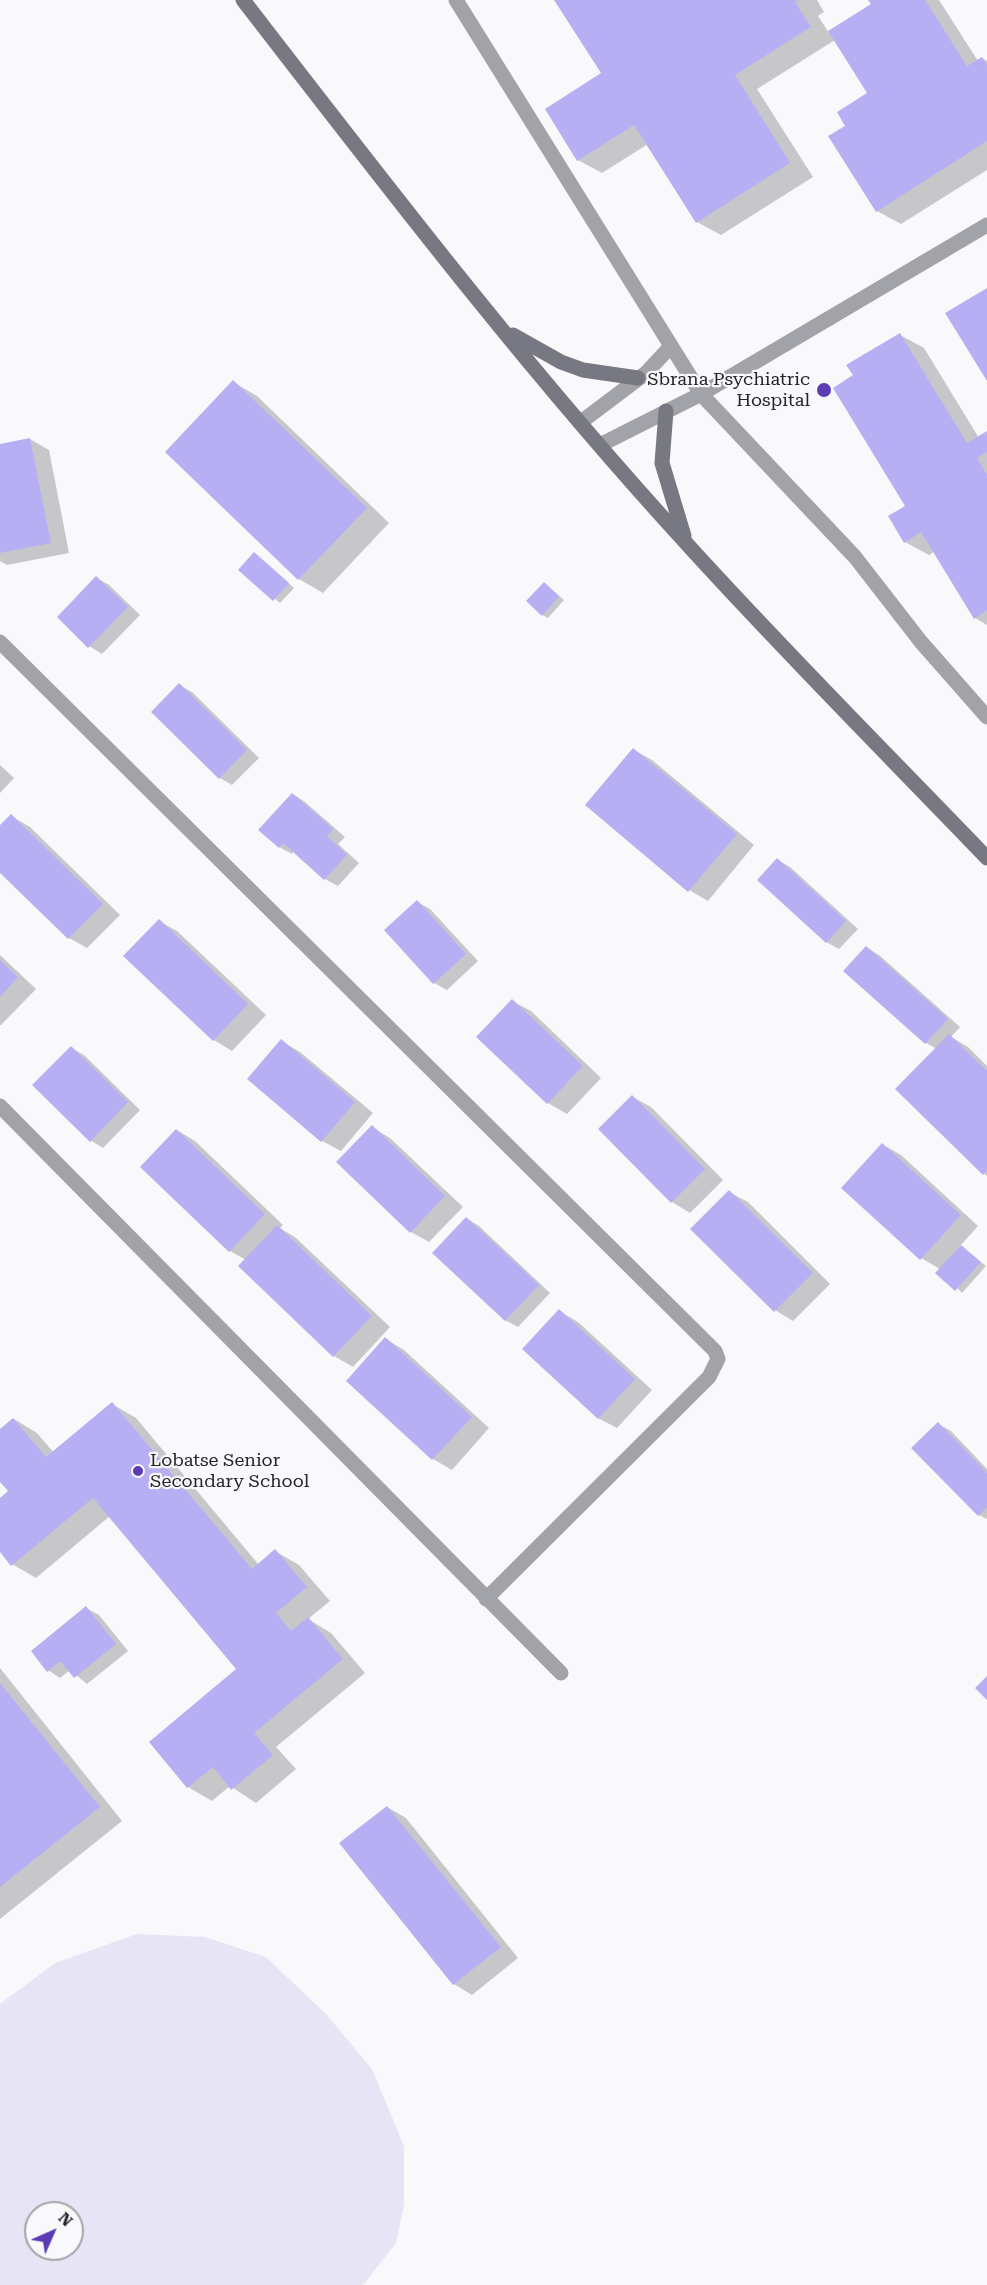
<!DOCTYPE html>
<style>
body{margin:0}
#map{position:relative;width:987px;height:2285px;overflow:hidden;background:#f9f9fc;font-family:"Roboto Serif",serif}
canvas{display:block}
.north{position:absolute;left:24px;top:2201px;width:60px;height:60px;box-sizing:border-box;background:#f9f9fc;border:2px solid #a4a4a8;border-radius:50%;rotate:45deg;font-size:16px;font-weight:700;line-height:24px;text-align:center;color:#25242a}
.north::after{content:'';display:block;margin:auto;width:21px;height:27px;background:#5b3cb4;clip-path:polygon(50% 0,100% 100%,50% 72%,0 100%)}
</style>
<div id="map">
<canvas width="987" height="2285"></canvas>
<div class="north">N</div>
</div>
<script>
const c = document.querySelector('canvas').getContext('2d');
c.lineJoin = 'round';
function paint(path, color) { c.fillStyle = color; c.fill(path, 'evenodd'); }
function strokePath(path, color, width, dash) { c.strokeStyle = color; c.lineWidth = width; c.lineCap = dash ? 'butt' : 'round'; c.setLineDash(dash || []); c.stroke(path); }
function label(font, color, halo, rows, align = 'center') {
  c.font = font + ' "Roboto Serif",serif'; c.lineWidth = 4.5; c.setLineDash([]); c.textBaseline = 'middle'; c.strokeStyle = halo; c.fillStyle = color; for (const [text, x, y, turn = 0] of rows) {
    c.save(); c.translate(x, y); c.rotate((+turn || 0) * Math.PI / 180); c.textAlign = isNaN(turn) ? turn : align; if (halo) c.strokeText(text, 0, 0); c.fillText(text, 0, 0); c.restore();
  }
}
paint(new Path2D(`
 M 137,1934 L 205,1937 L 266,1957 L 326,2014 L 372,2069 L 404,2146 L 404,2205 L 396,2243 L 363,2285 L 0,2285 L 0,2004 L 55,1963 ZM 36,2213 L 72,2213 L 72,2249 L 36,2249 Z`), '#e6e4f5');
paint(new Path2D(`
 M 556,0 L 817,0 L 824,12 L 818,16 L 829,33 L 873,5 L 870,0 L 939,0 L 978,61 L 982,58 L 987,61 L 987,170 L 901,224 L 877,211 L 848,126 L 869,93 L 835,40 L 757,89 L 813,177 L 721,235 L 697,222 L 648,144 L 602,173 L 578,160 L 603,74 Z
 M 900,335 L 924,348 L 979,438 L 987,433 L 987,625 L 975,618 L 934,552 L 929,555 L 905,542 L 907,506 L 855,376 Z
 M 233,382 L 257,396 L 389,523 L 323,593 L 299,579 L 167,452 Z
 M 30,439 L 49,450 L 69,553 L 7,565 L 0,561 L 0,445 Z
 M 260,558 L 294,588 L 280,603 L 240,570 Z
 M 97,578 L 109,585 L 140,615 L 102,654 L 89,646 Z
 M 544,583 L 564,600 L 548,618 L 543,615 Z
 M 179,685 L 192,692 L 259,758 L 232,785 L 220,778 Z
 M 634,750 L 652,760 L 754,845 L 708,901 L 689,890 Z
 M 0,765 L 14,778 L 0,793 Z
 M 293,794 L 305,802 L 345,837 L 338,844 L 359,863 L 338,886 L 325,879 L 294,851 L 292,854 L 279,847 Z
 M 11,816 L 30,827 L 120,915 L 87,948 L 69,938 L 0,871 L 0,828 Z
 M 778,860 L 790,867 L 858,929 L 839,949 L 826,942 Z
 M 417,902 L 430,909 L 478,961 L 447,990 L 434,983 L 386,931 Z
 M 159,921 L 177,931 L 266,1015 L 232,1051 L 214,1040 Z
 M 866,947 L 879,955 L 960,1027 L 951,1037 L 968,1047 L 987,1066 L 987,1176 L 897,1089 L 937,1049 L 926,1043 L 845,971 Z
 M 0,955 L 36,989 L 1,1025 L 0,1025 Z
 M 512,1001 L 531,1011 L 601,1078 L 567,1114 L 548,1103 L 478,1037 Z
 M 281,1041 L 300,1052 L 373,1113 L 341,1151 L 322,1141 L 249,1079 Z
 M 71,1048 L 84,1055 L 140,1110 L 103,1148 L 90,1140 Z
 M 633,1097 L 651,1107 L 723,1180 L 690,1213 L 672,1202 Z
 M 372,1127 L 390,1138 L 463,1207 L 429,1242 L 411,1232 Z
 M 177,1130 L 195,1141 L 283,1225 L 280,1228 L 296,1238 L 390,1327 L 353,1367 L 334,1356 L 240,1266 L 246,1260 L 230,1251 Z
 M 882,1144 L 901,1155 L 978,1226 L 960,1246 L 986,1266 L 962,1293 L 940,1269 L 921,1258 Z
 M 729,1192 L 748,1202 L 830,1284 L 793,1321 L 775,1310 Z
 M 466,1218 L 479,1226 L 550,1293 L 518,1327 L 505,1320 Z
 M 559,1311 L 578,1322 L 652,1390 L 617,1428 L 598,1418 Z
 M 386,1339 L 404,1350 L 489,1428 L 452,1470 L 433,1459 L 348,1380 Z
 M 112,1404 L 136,1418 L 259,1565 L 275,1551 L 299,1565 L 330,1601 L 308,1619 L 331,1633 L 365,1673 L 276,1747 L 296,1769 L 256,1803 L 230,1786 L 212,1801 L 188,1787 L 151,1742 L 238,1670 L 110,1516 L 36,1578 L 12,1564 L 0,1550 L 0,1500 L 10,1492 L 0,1480 L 0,1431 L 14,1419 L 37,1433 L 54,1453 Z
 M 938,1424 L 951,1431 L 987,1469 L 987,1519 L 979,1515 Z
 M 86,1608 L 99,1615 L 128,1651 L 87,1684 L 70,1670 L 60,1678 L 48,1670 Z
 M 0,1668 L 122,1821 L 0,1919 Z
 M 387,1807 L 406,1818 L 518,1958 L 472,1995 L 454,1984 Z`), '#0003');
paint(new Path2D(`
 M 554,0 L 798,0 L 795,2 L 811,27 L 735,75 L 790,163 L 696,223 L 634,125 L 577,161 L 545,109 L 601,73 Z
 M 868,0 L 925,0 L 967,66 L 982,57 L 987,65 L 987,141 L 876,212 L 828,136 L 845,126 L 837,112 L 867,93 L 828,31 L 871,4 Z
 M 987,288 L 987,381 L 945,313 Z
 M 900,333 L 967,443 L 987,431 L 987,452 L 977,458 L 987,475 L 987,610 L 974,619 L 921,532 L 904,543 L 888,516 L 905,506 L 833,388 L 853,375 L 846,365 Z
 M 233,380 L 367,508 L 298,580 L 165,452 Z
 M 30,438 L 51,543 L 0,553 L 0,444 Z
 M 254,552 L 289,583 L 273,601 L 238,570 Z
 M 96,576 L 128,607 L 88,648 L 57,617 Z
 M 544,582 L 559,596 L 542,616 L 526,601 Z
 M 179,683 L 247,750 L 219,779 L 151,712 Z
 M 633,748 L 737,834 L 688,892 L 585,805 Z
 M 292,793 L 333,829 L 327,836 L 347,855 L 324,880 L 283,843 L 279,848 L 258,830 Z
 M 11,814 L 103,904 L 68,939 L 0,873 L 0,825 Z
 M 777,858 L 846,921 L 826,943 L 757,880 Z
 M 417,900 L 466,954 L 433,984 L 384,930 Z
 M 159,919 L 248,1004 L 213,1041 L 123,956 Z
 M 866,946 L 948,1019 L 925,1044 L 843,971 Z
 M 0,960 L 18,977 L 0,997 Z
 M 512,999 L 583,1066 L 547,1104 L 476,1037 Z
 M 949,1034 L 987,1071 L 987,1171 L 983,1175 L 895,1089 Z
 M 281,1039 L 355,1102 L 321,1142 L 247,1079 Z
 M 71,1046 L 128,1102 L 90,1142 L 32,1085 Z
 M 632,1095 L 705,1169 L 671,1203 L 598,1129 Z
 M 372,1125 L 445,1196 L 410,1233 L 336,1162 Z
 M 176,1129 L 265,1214 L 229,1252 L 140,1167 Z
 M 882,1143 L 961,1215 L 920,1260 L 841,1188 Z
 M 729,1190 L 813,1273 L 774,1312 L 690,1229 Z
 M 466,1217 L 539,1285 L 505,1321 L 432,1253 Z
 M 277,1225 L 372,1316 L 333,1357 L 238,1266 Z
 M 961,1245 L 981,1262 L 955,1291 L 935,1273 Z
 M 559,1309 L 635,1379 L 598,1419 L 522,1349 Z
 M 385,1337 L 472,1417 L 432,1460 L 346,1381 Z
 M 112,1402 L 252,1569 L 275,1549 L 307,1587 L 276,1613 L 291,1631 L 308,1617 L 343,1659 L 254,1733 L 273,1755 L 231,1790 L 213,1767 L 187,1788 L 149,1742 L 236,1669 L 93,1498 L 11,1566 L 0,1552 L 0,1498 L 8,1491 L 0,1482 L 0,1429 L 13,1418 L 46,1457 Z
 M 938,1422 L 987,1473 L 987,1507 L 978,1516 L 911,1448 Z
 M 86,1606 L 116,1644 L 74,1678 L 60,1661 L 47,1672 L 31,1651 Z
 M 987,1676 L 987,1700 L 975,1688 Z
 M 0,1683 L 100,1807 L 0,1887 Z
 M 387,1806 L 501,1947 L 453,1985 L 339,1843 Z`), '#b7aff3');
strokePath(new Path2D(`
 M 456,0 L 701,394 L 855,557 L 921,642 L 987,717
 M 581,422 L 646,373 L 671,346
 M 600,445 L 701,394 L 987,225`), '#a2a2a9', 15);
strokePath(new Path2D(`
 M 0,642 L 715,1351 L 718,1359 L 709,1377 L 486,1599
 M 0,1106 L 561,1673`), '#a2a2a9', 15);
strokePath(new Path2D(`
 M 243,0 C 386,185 529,372 687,544 C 784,651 887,754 987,858
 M 513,335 L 561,362 L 583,370 L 638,378
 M 666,411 L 662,463 L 684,536`), '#787882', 15);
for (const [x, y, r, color] of [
 [824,390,8,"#5b3cb4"],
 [138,1471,6,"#5b3cb4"]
]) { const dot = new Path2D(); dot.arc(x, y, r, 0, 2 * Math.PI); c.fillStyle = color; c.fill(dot); strokePath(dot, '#f9f9fc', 2); }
label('18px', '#25242a', '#f9f9fc', [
 ["Sbrana Psychiatric",810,380],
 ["Hospital",810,401],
 ["Lobatse Senior",150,1461,"left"],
 ["Secondary School",150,1482,"left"]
], 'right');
</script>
